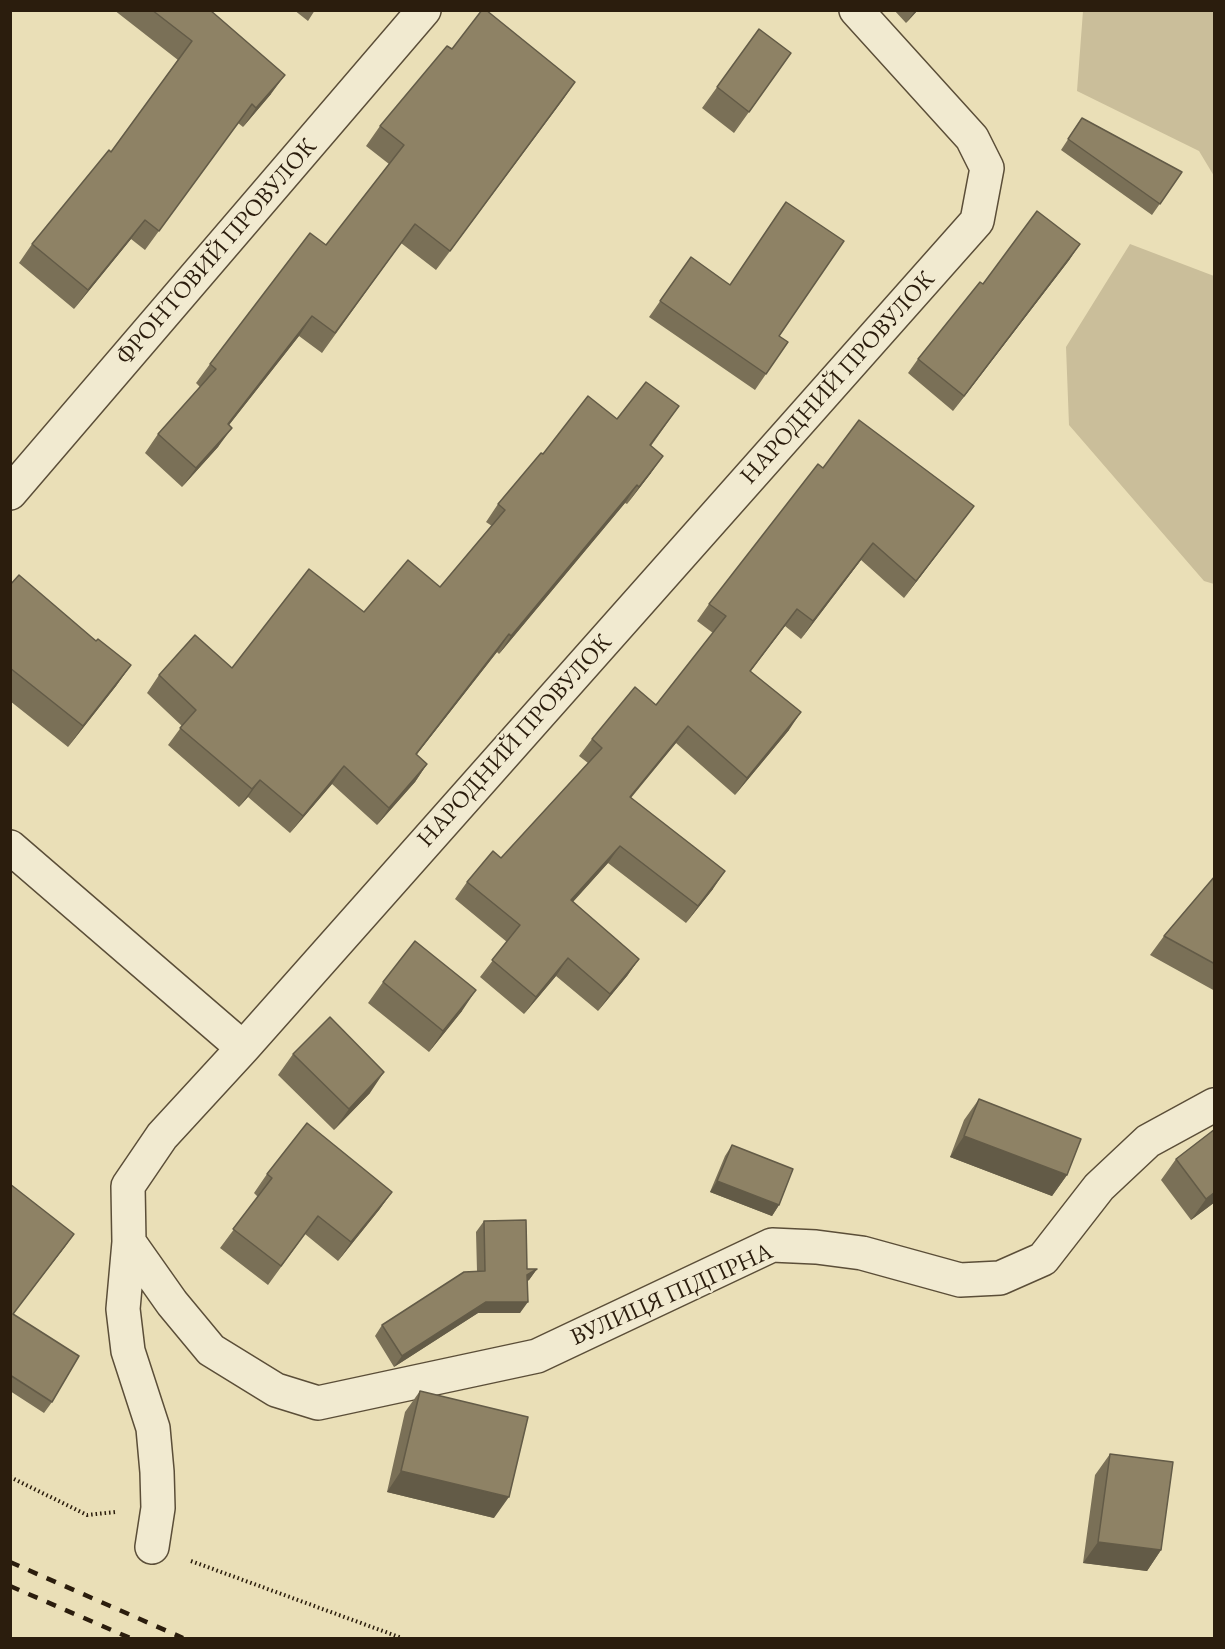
<!DOCTYPE html>
<meta charset="utf-8">
<style>
body{margin:0}
#map{position:relative;width:1225px;height:1649px;overflow:hidden;background:#eadfb7;font-family:"EB Garamond",serif}
canvas{display:block}
.frame{position:absolute;inset:0;border:12px solid #2b1d0d;pointer-events:none}
</style>
<div id="map">
<canvas width="1225" height="1649"></canvas>
<div class="frame"></div>
</div>
<script>
const c = document.querySelector('canvas').getContext('2d');
c.lineJoin = 'round';
function paint(path, color) { c.fillStyle = color; c.fill(path, 'evenodd'); }
function strokePath(path, color, width, dash) { c.strokeStyle = color; c.lineWidth = width; c.lineCap = dash ? 'butt' : 'round'; c.setLineDash(dash || []); c.stroke(path); }
function label(font, color, halo, rows, align = 'center') {
  c.font = font + ' "EB Garamond",serif'; c.lineWidth = 5; c.setLineDash([]); c.textBaseline = 'middle'; c.strokeStyle = halo; c.fillStyle = color; for (const [text, x, y, turn = 0] of rows) {
    c.save(); c.translate(x, y); c.rotate((+turn || 0) * Math.PI / 180); c.textAlign = isNaN(turn) ? turn : align; if (halo) c.strokeText(text, 0, 0); c.fillText(text, 0, 0); c.restore();
  }
}
paint(new Path2D(`
 M 1083,11 L 1214,11 L 1214,176 L 1199,151 L 1077,91 Z
 M 1130,244 L 1214,276 L 1214,584 L 1204,581 L 1069,425 L 1066,347 Z`), '#cabe9a');
const street = new Path2D(`
 M 10,493 L 424,10
 M 10,847 L 243,1048
 M 129,1242 L 172,1303 L 211,1350 L 276,1390 L 318,1403 L 537,1356 L 772,1245 L 816,1247 L 862,1253 L 960,1280 L 1000,1278 L 1043,1259 L 1099,1187 L 1148,1141 L 1214,1105
 M 152,1547 L 158,1508 L 157,1472 L 153,1428 L 128,1351 L 123,1309 L 129,1242 L 128,1186 L 162,1136 L 243,1048 L 977,221 L 987,168 L 972,138 L 856,10`);
strokePath(street, '#5b4e38', 36);
strokePath(new Path2D(`
 M 10,1477 L 87,1515 L 115,1512
 M 191,1561 L 402,1638`), '#2b1d0d', 4, [1.5, 3]);
strokePath(street, '#f1ead0', 33);
strokePath(new Path2D(`
 M 10,1562 L 183,1638
 M 10,1586 L 130,1638`), '#2b1d0d', 4.5, [10, 10]);
paint(new Path2D(`
 M 114,10 L 210,10 L 271,94 L 243,127 L 238,123 L 145,250 L 131,239 L 74,309 L 19,263 L 32,244 L 111,152 L 178,60 Z
 M 294,10 L 315,10 L 308,21 Z
 M 894,10 L 918,10 L 906,23 Z
 M 759,29 L 791,53 L 734,133 L 702,108 Z
 M 452,49 L 575,82 L 436,270 L 401,243 L 322,353 L 299,336 L 229,425 L 218,447 L 182,487 L 145,453 L 158,434 L 200,387 L 196,383 L 210,364 L 326,245 L 389,164 L 366,146 L 380,126 Z
 M 1082,118 L 1182,172 L 1152,215 L 1061,150 Z
 M 691,257 L 779,336 L 788,342 L 755,390 L 649,317 Z
 M 1070,259 L 953,411 L 908,373 L 918,359 L 983,284 Z
 M 679,406 L 651,446 L 651,473 L 627,504 L 625,503 L 499,654 L 497,652 L 416,755 L 427,764 L 415,782 L 377,825 L 332,784 L 290,833 L 248,797 L 239,807 L 168,745 L 182,726 L 147,693 L 159,675 L 232,668 L 364,612 L 440,587 L 492,526 L 486,522 L 498,504 L 543,454 L 617,419 Z
 M 823,468 L 961,523 L 904,598 L 861,560 L 801,639 L 785,626 L 750,671 L 789,730 L 735,795 L 676,743 L 631,798 L 713,889 L 686,923 L 608,863 L 573,902 L 639,959 L 627,976 L 598,1011 L 556,976 L 524,1014 L 480,977 L 507,942 L 455,899 L 467,882 L 501,858 L 588,763 L 579,756 L 592,739 L 656,705 L 713,633 L 697,621 L 709,604 Z
 M 10,585 L 131,665 L 116,686 L 68,747 L 10,701 Z
 M 1215,876 L 1215,991 L 1150,955 L 1164,936 Z
 M 383,982 L 462,1011 L 429,1052 L 368,1003 Z
 M 293,1054 L 370,1093 L 334,1130 L 278,1075 Z
 M 979,1099 L 1067,1175 L 1052,1196 L 950,1157 L 964,1120 Z
 M 1215,1129 L 1215,1202 L 1191,1220 L 1161,1180 L 1176,1159 Z
 M 732,1145 L 779,1205 L 772,1216 L 710,1192 L 725,1156 Z
 M 267,1174 L 392,1192 L 379,1210 L 338,1261 L 305,1234 L 268,1285 L 220,1248 L 258,1197 L 254,1193 Z
 M 10,1184 L 67,1244 L 13,1314 L 52,1402 L 44,1413 L 10,1391 Z
 M 484,1221 L 527,1269 L 537,1269 L 529,1280 L 527,1281 L 520,1313 L 478,1313 L 394,1367 L 375,1336 L 382,1325 L 477,1271 L 476,1232 Z
 M 420,1391 L 494,1518 L 387,1492 L 405,1412 Z
 M 1110,1454 L 1161,1550 L 1147,1571 L 1083,1563 L 1095,1475 Z`), '#7a7057');
paint(new Path2D(`
 M 915,10 L 918,10 L 906,23 L 914,12 Z
 M 285,75 L 271,94 L 243,127 L 256,108 Z
 M 575,82 L 562,101 L 436,270 L 450,251 Z
 M 145,220 L 131,239 L 74,309 L 88,290 Z
 M 1080,244 L 1070,259 L 953,411 L 964,396 Z
 M 312,316 L 299,336 L 214,444 L 228,424 Z
 M 232,428 L 218,447 L 182,487 L 196,468 Z
 M 663,456 L 651,473 L 627,504 L 639,487 Z
 M 637,485 L 625,503 L 499,654 L 511,636 Z
 M 974,506 L 961,523 L 904,598 L 916,581 Z
 M 873,543 L 861,560 L 801,639 L 813,621 Z
 M 797,609 L 785,626 L 738,688 L 750,671 Z
 M 509,634 L 497,652 L 403,772 L 416,754 Z
 M 131,665 L 116,686 L 68,747 L 83,726 Z
 M 801,712 L 789,730 L 735,795 L 747,778 Z
 M 688,726 L 676,743 L 617,814 L 630,797 Z
 M 427,764 L 415,782 L 377,825 L 389,808 Z
 M 344,766 L 332,784 L 290,833 L 303,816 Z
 M 260,780 L 248,797 L 239,807 L 252,789 Z
 M 620,846 L 608,863 L 558,918 L 571,900 Z
 M 725,871 L 713,889 L 686,923 L 698,906 Z
 M 568,958 L 556,976 L 524,1014 L 536,997 Z
 M 639,959 L 627,976 L 598,1011 L 610,994 Z
 M 476,990 L 462,1011 L 429,1052 L 443,1031 Z
 M 384,1072 L 370,1093 L 334,1130 L 349,1109 Z
 M 964,1136 L 1067,1175 L 1052,1196 L 950,1157 Z
 M 717,1181 L 779,1205 L 772,1216 L 710,1192 Z
 M 392,1192 L 379,1210 L 338,1261 L 351,1242 Z
 M 1215,1192 L 1215,1202 L 1191,1220 L 1206,1199 Z
 M 74,1234 L 67,1244 L 10,1317 Z
 M 537,1269 L 529,1280 L 520,1286 L 527,1275 Z
 M 486,1302 L 528,1302 L 520,1313 L 478,1313 L 394,1367 L 402,1356 Z
 M 401,1471 L 509,1497 L 494,1518 L 387,1492 Z
 M 1098,1542 L 1161,1550 L 1147,1571 L 1083,1563 Z`), '#635b47');
const building = new Path2D(`
 M 152,10 L 210,10 L 285,75 L 256,108 L 252,104 L 159,231 L 145,220 L 88,290 L 32,244 L 109,150 L 111,152 L 192,41 Z
 M 482,10 L 486,10 L 575,82 L 450,251 L 415,224 L 335,333 L 312,316 L 228,424 L 232,428 L 196,468 L 158,434 L 216,369 L 210,364 L 310,233 L 326,245 L 404,145 L 380,126 L 447,46 L 452,49 Z
 M 759,29 L 791,53 L 749,112 L 717,87 Z
 M 1082,118 L 1182,172 L 1160,204 L 1068,139 Z
 M 786,202 L 844,241 L 779,336 L 788,342 L 766,374 L 660,301 L 691,257 L 730,285 Z
 M 1037,211 L 1080,244 L 964,396 L 918,359 L 980,282 L 983,284 Z
 M 646,382 L 679,406 L 650,445 L 663,456 L 639,487 L 637,485 L 511,636 L 509,634 L 416,754 L 427,764 L 389,808 L 344,766 L 303,816 L 260,780 L 252,789 L 180,728 L 196,710 L 159,675 L 195,635 L 232,668 L 309,569 L 364,612 L 408,560 L 440,587 L 505,510 L 498,504 L 541,453 L 543,454 L 588,396 L 617,419 Z
 M 859,420 L 974,506 L 916,581 L 873,543 L 813,621 L 797,609 L 750,671 L 801,712 L 747,778 L 688,726 L 630,797 L 725,871 L 698,906 L 620,846 L 571,900 L 639,959 L 610,994 L 568,958 L 536,997 L 492,960 L 520,925 L 467,882 L 493,851 L 501,858 L 602,748 L 592,739 L 635,687 L 656,705 L 726,616 L 709,604 L 818,464 L 823,468 Z
 M 19,575 L 96,641 L 98,639 L 131,665 L 83,726 L 10,668 L 10,585 Z
 M 1215,876 L 1215,964 L 1164,936 Z
 M 415,941 L 476,990 L 443,1031 L 383,982 Z
 M 330,1017 L 384,1072 L 349,1109 L 293,1054 Z
 M 979,1099 L 1081,1139 L 1067,1175 L 964,1136 Z
 M 307,1123 L 392,1192 L 351,1242 L 318,1216 L 281,1266 L 233,1229 L 272,1178 L 267,1174 Z
 M 1215,1129 L 1215,1192 L 1206,1199 L 1176,1159 Z
 M 732,1145 L 793,1169 L 779,1205 L 717,1181 Z
 M 10,1184 L 74,1234 L 13,1314 L 79,1356 L 52,1402 L 10,1375 Z
 M 526,1220 L 527,1269 L 537,1269 L 527,1275 L 528,1302 L 486,1302 L 402,1356 L 382,1325 L 464,1272 L 485,1271 L 484,1221 Z
 M 420,1391 L 528,1417 L 509,1497 L 401,1471 Z
 M 1110,1454 L 1173,1462 L 1161,1550 L 1098,1542 Z`);
paint(building, '#8e8265');
strokePath(building, '#635b47', 1.5);
label('24px', '#2b1d0d', '#f1ead0', [
 ["ФРОНТОВИЙ ПРОВУЛОК",217,252,-49],
 ["НАРОДНИЙ ПРОВУЛОК",838,378,-48],
 ["НАРОДНИЙ ПРОВУЛОК",515,741,-48],
 ["ВУЛИЦЯ ПІДГІРНА",672,1295,-24]
]);
</script>
